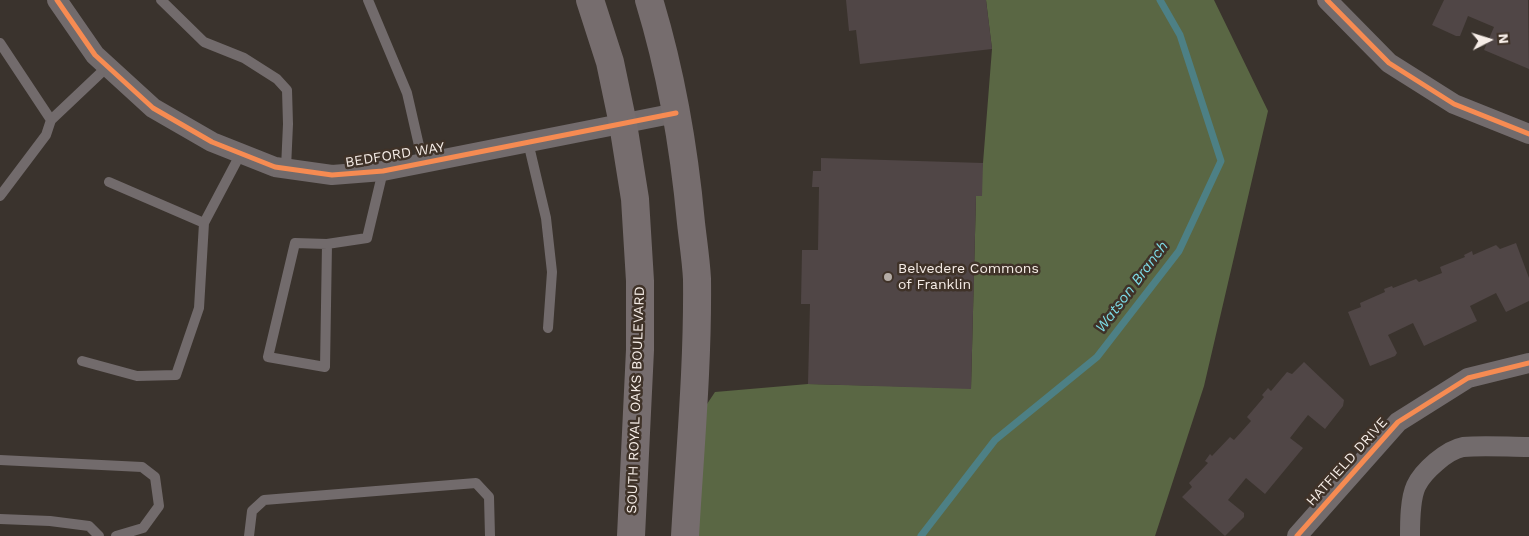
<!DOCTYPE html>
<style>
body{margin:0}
#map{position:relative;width:1529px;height:536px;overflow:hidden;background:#3a332d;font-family:"Work Sans",sans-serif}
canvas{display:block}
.north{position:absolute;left:1464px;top:15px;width:50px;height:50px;-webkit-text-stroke:4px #3f3228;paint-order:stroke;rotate:85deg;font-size:14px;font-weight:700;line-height:20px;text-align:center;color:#f6ede7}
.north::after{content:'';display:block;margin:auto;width:18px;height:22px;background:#f6ede7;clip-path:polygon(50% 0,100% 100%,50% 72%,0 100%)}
</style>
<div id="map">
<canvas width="1529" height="536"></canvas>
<div class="north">N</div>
</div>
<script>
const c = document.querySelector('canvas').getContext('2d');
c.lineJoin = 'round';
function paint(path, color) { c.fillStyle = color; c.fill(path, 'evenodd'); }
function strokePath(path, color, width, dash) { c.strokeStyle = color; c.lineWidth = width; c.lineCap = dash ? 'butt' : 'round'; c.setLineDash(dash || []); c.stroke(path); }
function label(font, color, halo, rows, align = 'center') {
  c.font = font + ' "Work Sans",sans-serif'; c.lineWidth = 5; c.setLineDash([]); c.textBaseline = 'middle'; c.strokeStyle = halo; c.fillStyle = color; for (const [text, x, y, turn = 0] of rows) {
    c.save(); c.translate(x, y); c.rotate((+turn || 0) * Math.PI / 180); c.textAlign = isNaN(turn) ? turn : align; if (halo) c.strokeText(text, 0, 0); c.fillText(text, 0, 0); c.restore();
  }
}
paint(new Path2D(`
 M 986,0 L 1214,0 L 1268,111 L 1204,386 L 1155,536 L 685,536 L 691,428 L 715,392 L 808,384 L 971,388 L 976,196 L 983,163 L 992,49 Z`), '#5a6744');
strokePath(new Path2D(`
 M 921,536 L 995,440 L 1097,357 L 1179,251 L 1221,161 L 1180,35 L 1160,0`), '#4d8085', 7);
paint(new Path2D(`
 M 846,0 L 986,0 L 992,49 L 860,64 L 856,30 L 849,31 Z
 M 1444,0 L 1528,0 L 1529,69 L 1484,50 L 1494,27 L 1468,16 L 1460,36 L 1456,36 L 1432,25 Z
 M 821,158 L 983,163 L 982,196 L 976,196 L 971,389 L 808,384 L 810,304 L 801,304 L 802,250 L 818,250 L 819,187 L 812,187 L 813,171 L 821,171 Z
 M 1516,243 L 1529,278 L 1529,301 L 1506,312 L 1496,293 L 1470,306 L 1477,321 L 1424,346 L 1413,323 L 1388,335 L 1397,353 L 1395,356 L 1370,366 L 1348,312 L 1361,307 L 1360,303 L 1385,292 L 1384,289 L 1392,286 L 1393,288 L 1416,279 L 1419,282 L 1442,273 L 1440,267 L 1465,257 L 1464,255 L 1472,251 L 1473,255 L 1496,245 L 1500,249 Z
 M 1304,362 L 1344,400 L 1343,406 L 1325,429 L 1308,415 L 1290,438 L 1303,448 L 1265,494 L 1246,478 L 1228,500 L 1244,513 L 1244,517 L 1225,536 L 1182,497 L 1192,487 L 1189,483 L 1208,463 L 1205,461 L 1210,454 L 1212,456 L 1230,437 L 1234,440 L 1251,421 L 1247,417 L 1264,397 L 1262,395 L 1268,388 L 1271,391 L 1287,372 L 1292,374 Z`), '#504646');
strokePath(new Path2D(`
 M 161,0 L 204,42 L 244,58 L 277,79 L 287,90 L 288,124 L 286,168
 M 368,0 L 407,93 L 423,163
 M 0,43 L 51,120 L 107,67
 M 528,142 L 546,218 L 552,272 L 548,328
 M 109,182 L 204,223
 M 0,196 L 46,135 L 51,120
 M 327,244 L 295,243 L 268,357 L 325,367 L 327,244 L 367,238 L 383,171
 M 82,361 L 137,376 L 176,375 L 199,308 L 204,223 L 241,153
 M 0,460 L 142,467 L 155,477 L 159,506 L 143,528 L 116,536
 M 0,519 L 50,521 L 89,526 L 99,536
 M 249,536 L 252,511 L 264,500 L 476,483 L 489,497 L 490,536`), '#726b6c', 10);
strokePath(new Path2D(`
 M 57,0 L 95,55 L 153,108 L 212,142 L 275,167 L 332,175 L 383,171 L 676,113
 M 1327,0 L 1389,63 L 1454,104 L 1529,134
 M 1297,536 L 1398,422 L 1468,378 L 1529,363
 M 1410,536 C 1410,522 1410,499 1416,486 C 1423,471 1447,450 1463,447 C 1484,445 1508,447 1529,447`), '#726b6c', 20);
strokePath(new Path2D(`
 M 590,0 L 610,62 L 623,124 L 635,199 L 640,281 L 640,350 L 631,536
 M 649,0 C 671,72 684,147 691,223 C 693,241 696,260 697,279 C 698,365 690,450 685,536`), '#766d6e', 28);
strokePath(new Path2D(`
 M 57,0 L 95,55 L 153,108 L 212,142 L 275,167 L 332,175 L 383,171 L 676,113
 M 1327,0 L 1389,63 L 1454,104 L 1529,134
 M 1297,536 L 1398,422 L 1468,378 L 1529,363`), '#f68b52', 5);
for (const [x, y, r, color] of [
 [888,277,5,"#b4aca6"]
]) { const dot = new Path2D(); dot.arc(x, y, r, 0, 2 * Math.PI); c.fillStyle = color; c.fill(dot); strokePath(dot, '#3f3228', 2); }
label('14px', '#f6ede7', '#3f3228', [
 ["BEDFORD WAY",395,155,-9],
 ["SOUTH ROYAL OAKS BOULEVARD",636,400,-88],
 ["HATFIELD DRIVE",1347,462,-48]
]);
label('14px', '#f6ede7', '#3f3228', [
 ["Belvedere Commons",898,269],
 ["of Franklin",898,285]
], 'left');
label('italic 15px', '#7ddbe6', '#3f3228', [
 ["Watson Branch",1132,287,-53]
]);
</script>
